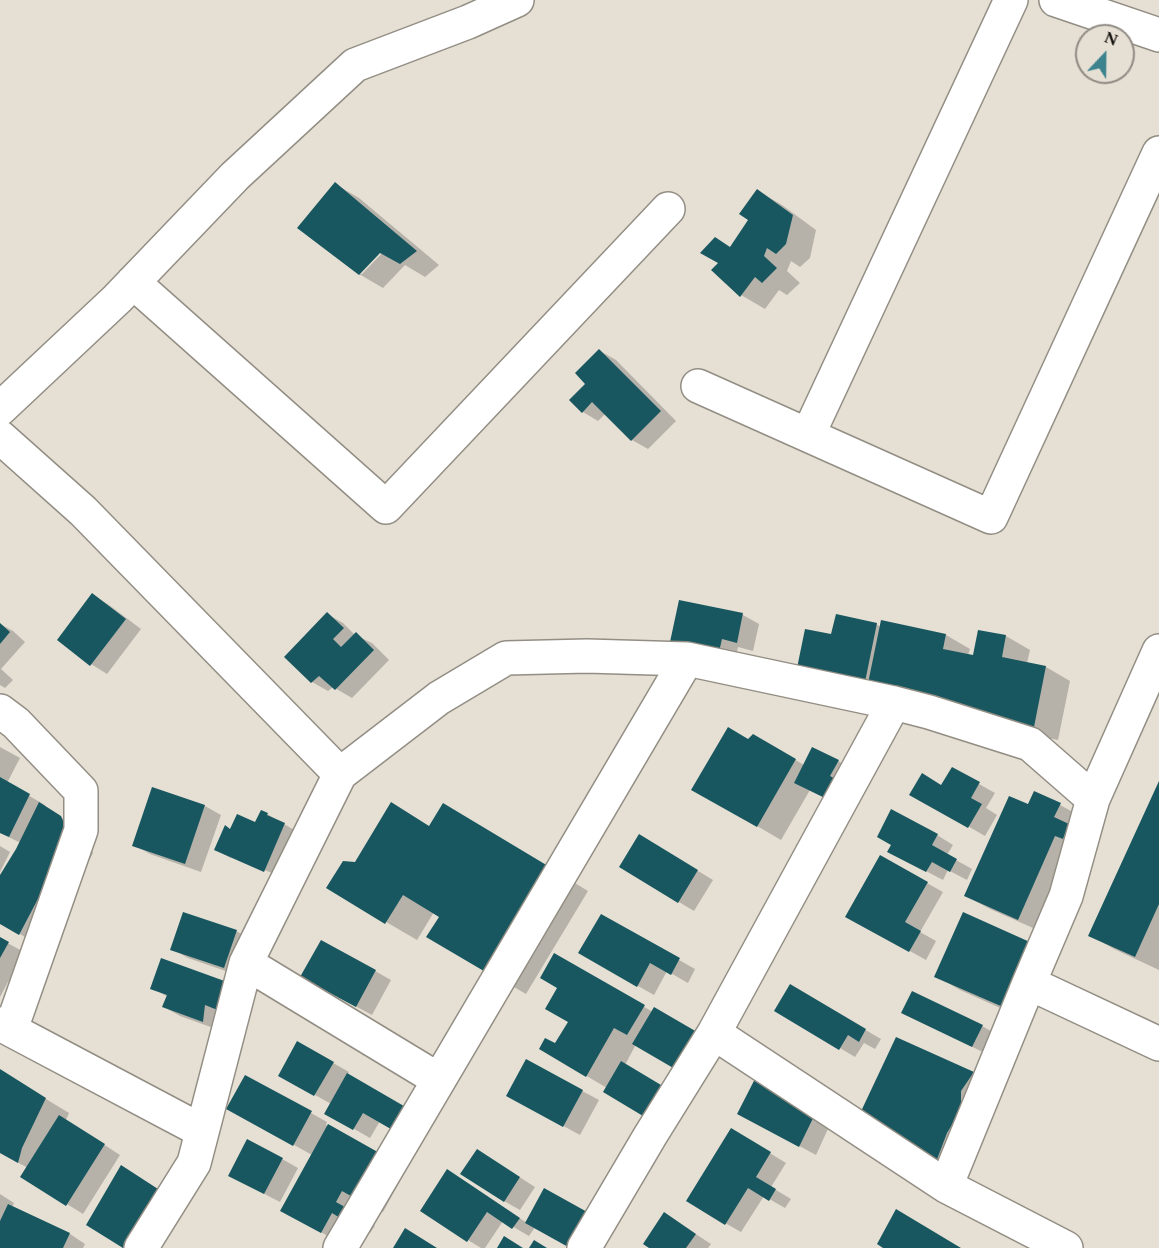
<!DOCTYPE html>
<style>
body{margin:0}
#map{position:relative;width:1159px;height:1248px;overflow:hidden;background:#e5dfd4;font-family:Spectral,serif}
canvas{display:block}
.north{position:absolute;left:1075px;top:24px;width:60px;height:60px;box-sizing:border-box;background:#e5dfd4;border:2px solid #908c84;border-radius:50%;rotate:22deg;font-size:16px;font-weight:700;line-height:24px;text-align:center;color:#110f0b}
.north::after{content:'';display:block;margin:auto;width:21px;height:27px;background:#3c838d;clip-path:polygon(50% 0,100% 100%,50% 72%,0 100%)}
</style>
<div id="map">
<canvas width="1159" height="1248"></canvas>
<div class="north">N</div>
</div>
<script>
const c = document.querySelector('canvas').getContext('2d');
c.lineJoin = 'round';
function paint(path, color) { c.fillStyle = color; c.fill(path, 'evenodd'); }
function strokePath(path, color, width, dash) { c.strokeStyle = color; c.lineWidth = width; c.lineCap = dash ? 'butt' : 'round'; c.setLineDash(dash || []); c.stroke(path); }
paint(new Path2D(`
 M 335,184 L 359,198 L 439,265 L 425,277 L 405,265 L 383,288 L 359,274 L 362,274 L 387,248 Z
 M 758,191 L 782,205 L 816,230 L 810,258 L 800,267 L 791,261 L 787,271 L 800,283 L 787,295 L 779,290 L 765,309 L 741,295 L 713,270 L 731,248 L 750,220 Z
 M 600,351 L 616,360 L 676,421 L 648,449 L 632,440 L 606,413 L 598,421 L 583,412 L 588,384 Z
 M 93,595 L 109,605 L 141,629 L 107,674 L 91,664 Z
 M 680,602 L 743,615 L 759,624 L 753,651 L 738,647 L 735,660 L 688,650 Z
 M 327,614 L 343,623 L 355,635 L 372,643 L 389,660 L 352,698 L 333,687 L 328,691 L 312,682 L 286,657 Z
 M 882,622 L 946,635 L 970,649 L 968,655 L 975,657 L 1006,636 L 1030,650 L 1027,663 L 1046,667 L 1070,681 L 1058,740 L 892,706 L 868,692 L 832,636 L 876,624 L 881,627 Z
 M 0,624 L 13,631 L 25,642 L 1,669 L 13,680 L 5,688 L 0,685 Z
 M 753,735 L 804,765 L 838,761 L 854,770 L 810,790 L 781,840 L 694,789 Z
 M 0,747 L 20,758 L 7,783 L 45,805 L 44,807 L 85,832 L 93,853 L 43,947 L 0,923 L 0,878 L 21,843 L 0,833 Z
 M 952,769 L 995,793 L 986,808 L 997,815 L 985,836 L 912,794 L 942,786 Z
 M 1159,785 L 1159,970 L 1114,949 L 1090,935 Z
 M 153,789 L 205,806 L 221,815 L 201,872 L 150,854 L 134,845 Z
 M 1060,805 L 1084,818 L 1042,932 L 990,909 L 966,896 L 1029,806 Z
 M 267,814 L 301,834 L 281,880 L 271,875 L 272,873 L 231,856 L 231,858 L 216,850 L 231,831 L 256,824 Z
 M 474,822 L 588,891 L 526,994 L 495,976 L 441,916 L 434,912 L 417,940 L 328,888 L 356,864 L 430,827 Z
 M 937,835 L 953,845 L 947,855 L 972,869 L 967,880 L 948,870 L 943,880 L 905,860 Z
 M 655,845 L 713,880 L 694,911 L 679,902 Z
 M 0,846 L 10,852 L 0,872 Z
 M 880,857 L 943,892 L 920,932 L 936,941 L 926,960 L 847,916 Z
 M 964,914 L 1027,1020 L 960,990 L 936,976 Z
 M 601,916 L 695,969 L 688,983 L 667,971 L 654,995 L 580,953 Z
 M 236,931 L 252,940 L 240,976 L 188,958 L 172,949 Z
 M 0,939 L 24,952 L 0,997 Z
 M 554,955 L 653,1012 L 625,1065 L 607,1088 L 541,1049 L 556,1045 L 570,1021 L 559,987 Z
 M 375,971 L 391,980 L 372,1015 L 318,986 Z
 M 230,984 L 219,1030 L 180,1016 L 164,1007 L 168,997 L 152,988 Z
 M 790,986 L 881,1039 L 875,1049 L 864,1043 L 855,1057 L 776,1010 Z
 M 919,1021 L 982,1026 L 998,1035 L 989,1055 Z
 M 298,1043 L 349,1072 L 347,1075 L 380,1121 L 370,1138 L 326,1113 L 331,1104 L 280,1075 Z
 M 526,1061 L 599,1100 L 580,1135 L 523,1104 Z
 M 0,1071 L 69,1113 L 66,1120 L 120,1155 L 83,1214 L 67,1204 L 28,1168 L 0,1153 Z
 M 973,1074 L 996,1087 L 961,1174 L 882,1135 Z
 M 759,1075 L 833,1118 L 816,1155 L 755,1122 Z
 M 245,1077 L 311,1113 L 327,1122 L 326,1125 L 406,1170 L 383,1212 L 367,1204 L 359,1217 L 375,1226 L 370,1233 L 357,1226 L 346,1246 L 306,1224 L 312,1155 L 228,1108 Z
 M 747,1139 L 786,1163 L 771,1187 L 791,1199 L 785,1208 L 764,1196 L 741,1232 L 725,1223 Z
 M 282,1159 L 298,1168 L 280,1202 L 245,1184 Z
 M 493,1160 L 535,1187 L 520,1210 L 504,1201 Z
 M 463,1180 L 527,1223 L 535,1227 L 529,1236 L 503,1221 L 485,1248 L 481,1248 L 468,1240 Z
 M 0,1194 L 14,1203 L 12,1208 L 70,1234 L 85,1244 L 83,1248 L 0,1248 Z
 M 665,1214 L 711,1244 L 708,1248 L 651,1248 Z`), '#0003');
paint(new Path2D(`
 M 335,182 L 417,251 L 400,264 L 380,253 L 359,275 L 297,228 Z
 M 757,189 L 793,215 L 786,244 L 776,254 L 767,248 L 764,256 L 777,268 L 762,283 L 755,277 L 740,297 L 711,270 L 718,263 L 700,253 L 715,237 L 730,247 L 748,220 L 739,214 Z
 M 599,349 L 661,411 L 631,441 L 592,402 L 582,413 L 569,400 L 585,384 L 575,373 Z
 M 92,593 L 126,619 L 90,666 L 57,640 Z
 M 679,600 L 743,613 L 737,643 L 722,639 L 719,652 L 670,642 Z
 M 327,612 L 344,628 L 333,639 L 341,647 L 356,632 L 374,650 L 335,690 L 319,676 L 311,683 L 284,657 Z
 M 836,614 L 877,623 L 865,682 L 797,668 L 805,629 L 831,634 Z
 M 881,620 L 946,634 L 943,649 L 973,655 L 978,630 L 1006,635 L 1002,657 L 1046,666 L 1034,727 L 866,693 Z
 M 0,623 L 10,632 L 0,644 Z
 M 728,727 L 748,739 L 753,734 L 796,759 L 757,827 L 691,790 Z
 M 812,747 L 839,760 L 830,776 L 841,782 L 831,801 L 794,783 Z
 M 952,767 L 980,782 L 971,798 L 982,804 L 968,828 L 909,795 L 922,773 L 941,785 Z
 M 0,777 L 30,794 L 9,837 L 0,833 Z
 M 1159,781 L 1159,904 L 1135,957 L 1088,936 Z
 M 152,787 L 205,805 L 185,864 L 132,846 Z
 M 1034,791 L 1061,803 L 1054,817 L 1069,824 L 1063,839 L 1055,836 L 1018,920 L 964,896 L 1009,796 L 1028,804 Z
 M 39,802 L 61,816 L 70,838 L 19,935 L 0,924 L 0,875 L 16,849 Z
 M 391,802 L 429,826 L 443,803 L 558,872 L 494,977 L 426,937 L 439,917 L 403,895 L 385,924 L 326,888 L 343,861 L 355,862 Z
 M 891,809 L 938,834 L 932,845 L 957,859 L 950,872 L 932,862 L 926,872 L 887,852 L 891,845 L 877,837 Z
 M 261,810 L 268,813 L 267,815 L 285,823 L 264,872 L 214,850 L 225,825 L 230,829 L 237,814 L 255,822 Z
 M 639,834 L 698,870 L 678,903 L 619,867 Z
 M 880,855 L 928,882 L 905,922 L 921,931 L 909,952 L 845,917 Z
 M 183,912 L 237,930 L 224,968 L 170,950 Z
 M 963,912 L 1032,943 L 1003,1007 L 934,977 Z
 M 601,914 L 680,958 L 671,975 L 650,963 L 637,987 L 578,953 Z
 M 0,937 L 9,942 L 0,958 Z
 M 321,940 L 376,970 L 356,1007 L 300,977 Z
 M 554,953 L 645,1005 L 627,1035 L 614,1028 L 586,1077 L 539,1049 L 545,1038 L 555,1043 L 568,1022 L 545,1009 L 557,988 L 540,978 Z
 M 161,958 L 230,983 L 220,1011 L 205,1005 L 203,1022 L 162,1007 L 167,995 L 150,989 Z
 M 790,984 L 866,1029 L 859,1042 L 848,1035 L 839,1050 L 774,1011 Z
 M 912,991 L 983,1025 L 972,1047 L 901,1013 Z
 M 654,1007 L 697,1032 L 675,1069 L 632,1044 Z
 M 896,1037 L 974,1072 L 961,1091 L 961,1110 L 947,1133 L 936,1162 L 856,1122 Z
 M 297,1041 L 334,1062 L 314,1096 L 278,1076 Z
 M 526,1059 L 583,1090 L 563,1127 L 506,1096 Z
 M 621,1061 L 666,1088 L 648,1119 L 603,1092 Z
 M 0,1069 L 46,1098 L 22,1148 L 18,1163 L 0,1153 Z
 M 347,1073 L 409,1109 L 396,1132 L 363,1113 L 353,1130 L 324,1114 Z
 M 758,1073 L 818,1108 L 799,1147 L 737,1114 Z
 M 245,1075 L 312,1111 L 293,1146 L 226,1109 Z
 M 59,1115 L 105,1144 L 66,1206 L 20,1177 Z
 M 328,1124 L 383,1155 L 358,1200 L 342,1191 L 336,1202 L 352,1211 L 345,1221 L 332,1213 L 321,1233 L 280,1211 Z
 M 731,1128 L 771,1152 L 756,1177 L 776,1189 L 769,1201 L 748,1188 L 725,1225 L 686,1201 Z
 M 247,1139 L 283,1158 L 264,1194 L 228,1176 Z
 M 477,1149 L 520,1177 L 504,1202 L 460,1174 Z
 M 121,1165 L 158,1189 L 127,1248 L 123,1248 L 86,1225 Z
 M 447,1169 L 520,1218 L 512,1229 L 487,1212 L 467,1242 L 420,1211 Z
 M 544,1188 L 589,1213 L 570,1248 L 525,1223 Z
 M 8,1204 L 70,1233 L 63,1248 L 0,1248 L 0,1221 Z
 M 896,1209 L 961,1248 L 883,1248 L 877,1244 Z
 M 664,1212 L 696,1234 L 686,1248 L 649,1248 L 643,1244 Z
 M 405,1228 L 437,1248 L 393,1248 Z
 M 504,1236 L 523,1248 L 497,1248 Z
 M 534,1240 L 547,1248 L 529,1248 Z`), '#18575f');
const minor = new Path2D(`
 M 1056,0 L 1159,35
 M 133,282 L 386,507 L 668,209
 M 698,386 L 991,517 L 1159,153
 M 0,409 L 117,299 L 235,176 L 355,65 L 468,22 L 517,0
 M 808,435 L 1011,0
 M 0,437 L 83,511 L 340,774
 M 0,711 L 16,723 L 81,791 L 81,830 L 11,1029
 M 246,963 L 439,1080
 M 1029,983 L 1159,1044
 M 0,1024 L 202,1131
 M 714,1033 L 946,1186 L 1066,1248
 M 946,1186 L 1029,983 L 1066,896 L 1093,799
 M 141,1248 L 194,1163 L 246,963 L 340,774 L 439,698 L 506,658 L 587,656 L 687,659 L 894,703 L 929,712 L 1030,744 L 1093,799 L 1159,651
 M 340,1248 L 687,659
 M 584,1248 L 650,1136 L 714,1033 L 894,703`);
strokePath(minor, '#938e84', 36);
strokePath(minor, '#fff', 33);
</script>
